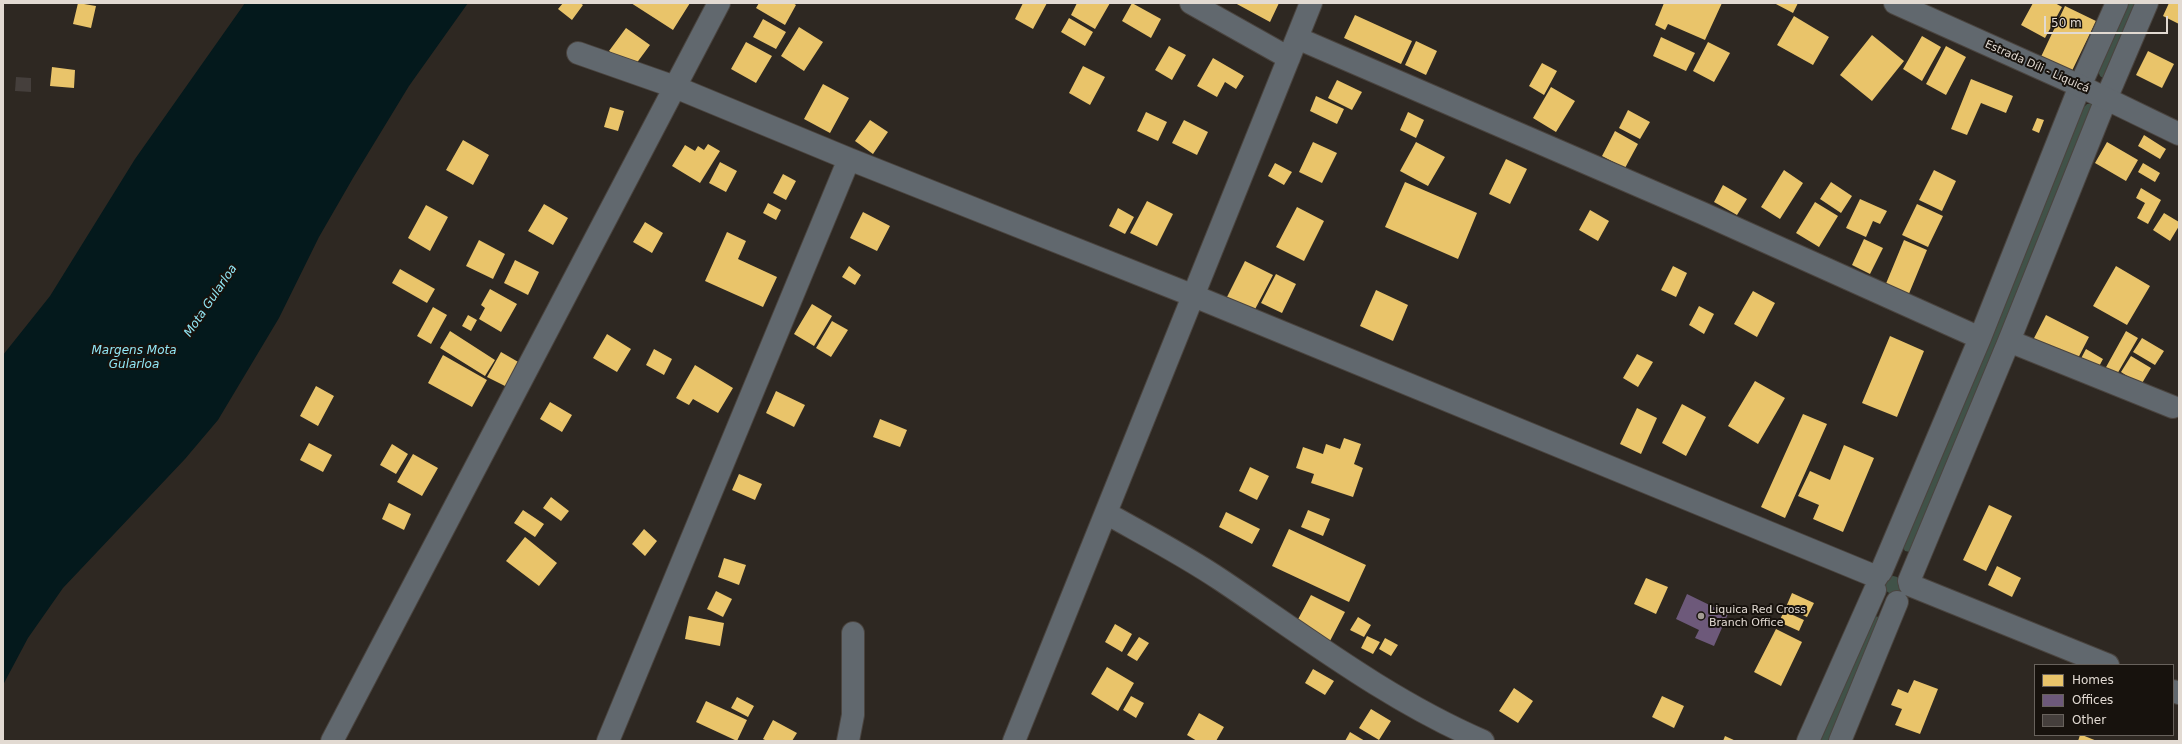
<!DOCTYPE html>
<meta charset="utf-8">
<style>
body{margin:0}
#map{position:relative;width:2182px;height:744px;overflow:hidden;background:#2e2822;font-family:"DejaVu Sans",sans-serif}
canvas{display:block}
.frame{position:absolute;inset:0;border:4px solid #e2dad2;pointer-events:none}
.legend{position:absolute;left:2034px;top:664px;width:140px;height:72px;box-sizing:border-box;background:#17120d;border:1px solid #68625c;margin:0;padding:5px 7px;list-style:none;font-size:12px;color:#e2dad2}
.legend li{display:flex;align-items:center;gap:8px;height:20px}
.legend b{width:20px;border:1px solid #68625c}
.scale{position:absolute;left:2044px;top:16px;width:124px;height:18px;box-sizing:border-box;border:2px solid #e2dad2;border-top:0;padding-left:5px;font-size:12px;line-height:14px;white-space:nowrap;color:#e2dad2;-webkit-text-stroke:3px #17120d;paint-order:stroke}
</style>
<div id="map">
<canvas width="2182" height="744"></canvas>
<div class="frame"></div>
<ul class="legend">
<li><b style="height:11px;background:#e9c46a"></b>Homes</li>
<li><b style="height:11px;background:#6d597a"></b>Offices</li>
<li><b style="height:11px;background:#453f3c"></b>Other</li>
</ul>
<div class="scale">50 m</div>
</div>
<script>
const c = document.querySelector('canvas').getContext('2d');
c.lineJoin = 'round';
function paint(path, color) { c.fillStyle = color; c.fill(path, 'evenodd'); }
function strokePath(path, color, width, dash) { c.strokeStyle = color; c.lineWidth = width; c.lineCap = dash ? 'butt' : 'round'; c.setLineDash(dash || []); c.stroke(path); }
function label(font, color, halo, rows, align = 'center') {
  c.font = font + ' "DejaVu Sans",sans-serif'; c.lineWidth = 4; c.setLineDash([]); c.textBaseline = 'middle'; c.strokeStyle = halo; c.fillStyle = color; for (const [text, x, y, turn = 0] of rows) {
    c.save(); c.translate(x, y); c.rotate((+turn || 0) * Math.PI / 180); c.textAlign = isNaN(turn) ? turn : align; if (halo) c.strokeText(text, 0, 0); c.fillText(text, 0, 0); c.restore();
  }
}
paint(new Path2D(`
 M 2126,3 L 2144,3 L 2104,79 L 2100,76 L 2098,71 Z
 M 2087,104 L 2092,104 L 2096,106 L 1910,552 L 1905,551 L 1902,546 L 1902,541 L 2083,108 Z
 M1884 585a9 9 0 1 1 18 0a9 9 0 1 1-18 0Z
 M 1873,616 L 1880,617 L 1838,741 L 1819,741 Z`), '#405248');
paint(new Path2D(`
 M 245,3 L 468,3 L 409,86 L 353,178 L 319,237 L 279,318 L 218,420 L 185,459 L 63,588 L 28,638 L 3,685 L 3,355 L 50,296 L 135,159 Z`), '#04191c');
paint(new Path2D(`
 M 78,3 L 96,6 L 91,28 L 73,24 Z
 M 563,3 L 580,3 L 583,5 L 572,20 L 558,9 Z
 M 631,3 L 690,3 L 673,30 Z
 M 759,3 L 793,3 L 796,5 L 785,25 L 756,8 Z
 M 1023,3 L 1047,3 L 1033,29 L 1015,19 Z
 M 1077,3 L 1110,3 L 1095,29 L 1071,15 Z
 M 1132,3 L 1161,19 L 1151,38 L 1122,21 Z
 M 1235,3 L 1279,3 L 1270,22 Z
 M 1664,3 L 1722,3 L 1705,40 L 1668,24 L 1665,30 L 1655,25 Z
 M 1774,3 L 1798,3 L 1793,13 Z
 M 2033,3 L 2055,3 L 2062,7 L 2045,38 L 2021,25 Z
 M 2169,3 L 2179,3 L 2179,24 L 2163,16 Z
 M 2065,6 L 2096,21 L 2070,75 L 2039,61 Z
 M 1355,15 L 1412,41 L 1401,64 L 1344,38 Z
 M 1794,16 L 1829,37 L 1813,65 L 1777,45 Z
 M 1069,18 L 1093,32 L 1085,46 L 1061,32 Z
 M 763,19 L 786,32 L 776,49 L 753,37 Z
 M 799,27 L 823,42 L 804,71 L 781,56 Z
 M 626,28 L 650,45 L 633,68 L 609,51 Z
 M 1872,35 L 1904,61 L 1872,101 L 1840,75 Z
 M 1922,36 L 1941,47 L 1922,81 L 1903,69 Z
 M 1661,37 L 1695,53 L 1686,71 L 1653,56 Z
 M 1416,41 L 1437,51 L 1426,75 L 1405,65 Z
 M 746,42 L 772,56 L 756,83 L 731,69 Z
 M 1708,42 L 1730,53 L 1714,82 L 1693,71 Z
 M 1169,46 L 1186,55 L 1172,80 L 1155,70 Z
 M 1946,46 L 1966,57 L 1946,95 L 1926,84 Z
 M 2148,51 L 2174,64 L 2162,88 L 2136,75 Z
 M 1213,58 L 1244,76 L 1236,89 L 1225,82 L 1217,97 L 1197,86 Z
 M 1542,63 L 1557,71 L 1544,95 L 1529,86 Z
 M 1083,66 L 1105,77 L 1090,105 L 1069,93 Z
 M 52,67 L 75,70 L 74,88 L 50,86 Z
 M 1971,79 L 2013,96 L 2006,113 L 1981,103 L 1967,135 L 1951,129 Z
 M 1337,80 L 1362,92 L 1352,110 L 1328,98 Z
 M 823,84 L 849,98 L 830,133 L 804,119 Z
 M 1551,87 L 1575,101 L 1556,132 L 1533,118 Z
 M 1316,96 L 1344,109 L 1337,124 L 1310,111 Z
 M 610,107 L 624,111 L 618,131 L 604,127 Z
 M 1628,110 L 1650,122 L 1640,139 L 1619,128 Z
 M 1146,112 L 1167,122 L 1158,141 L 1137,131 Z
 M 1408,112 L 1424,120 L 1416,138 L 1400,130 Z
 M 2037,118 L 2044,120 L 2039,133 L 2032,130 Z
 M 870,120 L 888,132 L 873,154 L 855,141 Z
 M 1184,120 L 1208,132 L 1197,155 L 1172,143 Z
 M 1615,131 L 1638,144 L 1625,168 L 1602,156 Z
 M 2144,135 L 2166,149 L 2160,159 L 2138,146 Z
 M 463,140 L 489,155 L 473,185 L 446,170 Z
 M 1313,142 L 1337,153 L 1322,183 L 1299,172 Z
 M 1416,142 L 1445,157 L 1428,186 L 1400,171 Z
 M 2107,142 L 2138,160 L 2126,181 L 2095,163 Z
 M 708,144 L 720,151 L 700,183 L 672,166 L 685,145 L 695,151 L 698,146 L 704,150 Z
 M 1506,159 L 1527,169 L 1510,204 L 1489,194 Z
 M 720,162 L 737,171 L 726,192 L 709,183 Z
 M 1275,163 L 1292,172 L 1284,185 L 1268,176 Z
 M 2143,163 L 2160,173 L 2155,182 L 2138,172 Z
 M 1784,170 L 1803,183 L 1780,219 L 1761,207 Z
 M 1934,170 L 1956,181 L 1942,211 L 1919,200 Z
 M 783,174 L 796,181 L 786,200 L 773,193 Z
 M 1405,182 L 1477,213 L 1458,259 L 1385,227 Z
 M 1831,182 L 1852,196 L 1841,213 L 1820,199 Z
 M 1723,185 L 1747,199 L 1737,215 L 1714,202 Z
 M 2141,188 L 2161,200 L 2148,224 L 2137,218 L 2145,203 L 2136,198 Z
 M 1860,199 L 1887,211 L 1880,224 L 1873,221 L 1866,237 L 1846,228 Z
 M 1147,201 L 1173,214 L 1157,246 L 1130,233 Z
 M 1815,202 L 1838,216 L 1819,247 L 1796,233 Z
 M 768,203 L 781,210 L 776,220 L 763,213 Z
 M 544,204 L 568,218 L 553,245 L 528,231 Z
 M 1917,204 L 1943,216 L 1928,247 L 1902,235 Z
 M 426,205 L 448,217 L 430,251 L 408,238 Z
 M 1297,207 L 1324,221 L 1304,261 L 1276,247 Z
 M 1118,208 L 1134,217 L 1125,234 L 1109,226 Z
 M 1590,210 L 1609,221 L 1598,241 L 1579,230 Z
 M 863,212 L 890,226 L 877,251 L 850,238 Z
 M 2164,213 L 2179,222 L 2179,226 L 2170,241 L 2153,230 Z
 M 645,222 L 663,233 L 652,253 L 633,242 Z
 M 727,232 L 746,241 L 738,259 L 777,277 L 763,307 L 705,281 Z
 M 1864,239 L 1883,248 L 1870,274 L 1852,265 Z
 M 479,240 L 505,254 L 493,279 L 466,266 Z
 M 1904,240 L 1927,250 L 1908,296 L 1885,286 Z
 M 515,260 L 539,272 L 528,295 L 504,283 Z
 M 1245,261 L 1273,275 L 1252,315 L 1225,301 Z
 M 849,266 L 861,275 L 855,285 L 842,277 Z
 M 1673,266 L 1687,273 L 1676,297 L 1661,290 Z
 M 2116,266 L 2150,286 L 2127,325 L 2093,306 Z
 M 400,269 L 435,289 L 427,303 L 392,283 Z
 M 1276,274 L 1296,284 L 1282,313 L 1261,303 Z
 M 490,289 L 517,304 L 501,332 L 479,319 L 485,308 L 481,305 Z
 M 1376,290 L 1408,305 L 1393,341 L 1360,326 Z
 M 1753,291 L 1775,303 L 1757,337 L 1734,324 Z
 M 812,304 L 832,316 L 814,346 L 794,334 Z
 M 1699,306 L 1714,314 L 1704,334 L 1689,325 Z
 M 433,307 L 447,315 L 431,344 L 417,336 Z
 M 468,315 L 477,320 L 471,331 L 462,326 Z
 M 2046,315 L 2089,337 L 2075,364 L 2032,342 Z
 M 832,321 L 848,330 L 831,357 L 816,348 Z
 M 450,331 L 495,360 L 485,376 L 440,348 Z
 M 2126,331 L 2138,338 L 2116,376 L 2105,369 Z
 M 607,334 L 631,349 L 617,372 L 593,358 Z
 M 1890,336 L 1924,351 L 1897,417 L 1862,403 Z
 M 2142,338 L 2164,351 L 2155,365 L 2133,352 Z
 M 654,349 L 672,359 L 664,375 L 646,365 Z
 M 2086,349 L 2103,359 L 2095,374 L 2078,364 Z
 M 501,352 L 520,363 L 507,387 L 487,377 Z
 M 1637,354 L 1653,362 L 1638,387 L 1623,378 Z
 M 443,355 L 487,380 L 472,407 L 428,383 Z
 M 2131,356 L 2151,368 L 2141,385 L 2121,372 Z
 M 695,365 L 733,388 L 718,413 L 693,399 L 689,405 L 676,398 Z
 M 1755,381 L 1785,398 L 1758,444 L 1728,426 Z
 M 316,386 L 334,396 L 318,426 L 300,416 Z
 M 776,391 L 805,405 L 794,427 L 766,413 Z
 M 550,402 L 572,415 L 562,432 L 540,419 Z
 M 1682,404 L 1706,417 L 1686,456 L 1662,443 Z
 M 1637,408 L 1657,418 L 1641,454 L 1620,444 Z
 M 1803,414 L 1827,424 L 1785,518 L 1761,507 Z
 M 880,419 L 907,430 L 900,447 L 873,437 Z
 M 1344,438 L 1361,444 L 1354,464 L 1363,468 L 1353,497 L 1311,483 L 1314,474 L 1296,468 L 1303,447 L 1323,454 L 1326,444 L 1340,449 Z
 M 309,443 L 332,455 L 323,472 L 300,460 Z
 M 392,444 L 408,454 L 396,474 L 380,465 Z
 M 1844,445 L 1874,458 L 1843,532 L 1813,519 L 1819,505 L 1798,496 L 1810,471 L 1830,480 Z
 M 413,454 L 438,468 L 422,496 L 397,482 Z
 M 1250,467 L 1269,476 L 1257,500 L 1239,491 Z
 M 739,474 L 762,484 L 755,500 L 732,490 Z
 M 551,497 L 569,511 L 561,521 L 543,508 Z
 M 389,503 L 411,514 L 404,530 L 382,519 Z
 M 1989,505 L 2012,516 L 1986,571 L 1963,560 Z
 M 523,510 L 544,524 L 535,537 L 514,523 Z
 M 1308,510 L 1330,519 L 1323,536 L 1301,527 Z
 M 1226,512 L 1260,529 L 1252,544 L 1219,527 Z
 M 644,529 L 657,541 L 645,556 L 632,544 Z
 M 1289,529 L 1366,565 L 1349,602 L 1272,566 Z
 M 525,537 L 557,563 L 539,586 L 506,561 Z
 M 724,558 L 746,565 L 739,585 L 718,577 Z
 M 1997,566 L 2021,578 L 2012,597 L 1988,585 Z
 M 1646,578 L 1668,587 L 1656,614 L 1634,604 Z
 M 716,591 L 732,599 L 723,617 L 707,609 Z
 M 1792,593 L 1814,603 L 1807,617 L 1786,607 Z
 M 1311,595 L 1345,612 L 1330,641 L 1296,623 Z
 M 1784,611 L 1804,620 L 1799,631 L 1779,622 Z
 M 689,616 L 724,623 L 720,646 L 685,639 Z
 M 1358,617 L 1371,625 L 1364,637 L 1350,630 Z
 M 1115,624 L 1132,634 L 1122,652 L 1105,642 Z
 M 1776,629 L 1802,642 L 1781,686 L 1754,672 Z
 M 1367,636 L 1380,642 L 1373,654 L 1361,648 Z
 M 1139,637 L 1149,643 L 1137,661 L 1127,655 Z
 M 1385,638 L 1398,645 L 1391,656 L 1379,649 Z
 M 1107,667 L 1134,683 L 1118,711 L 1091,694 Z
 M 1313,669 L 1334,681 L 1325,695 L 1305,683 Z
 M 1914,680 L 1938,689 L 1920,734 L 1895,725 L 1902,709 L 1891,705 L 1898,689 L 1908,693 Z
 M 1514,688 L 1533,701 L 1518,723 L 1499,711 Z
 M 1131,696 L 1144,703 L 1136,718 L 1123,710 Z
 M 1662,696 L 1684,706 L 1674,728 L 1652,717 Z
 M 737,697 L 754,706 L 748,717 L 731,708 Z
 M 706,701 L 747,720 L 737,741 L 696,722 Z
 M 1371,709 L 1391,721 L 1379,740 L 1359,728 Z
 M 1199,713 L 1224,727 L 1216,741 L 1197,741 L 1187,735 Z
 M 773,720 L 797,733 L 792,741 L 767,741 L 763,739 Z
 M 1350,732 L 1365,741 L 1345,741 Z
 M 2080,735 L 2082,735 L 2097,741 L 2078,741 Z
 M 1725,736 L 1736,741 L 1723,741 Z`), '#e9c46a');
paint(new Path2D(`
 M 1687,594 L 1728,614 L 1714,646 L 1695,638 L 1699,630 L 1676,619 Z`), '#6d597a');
paint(new Path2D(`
 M 16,77 L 31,78 L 31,92 L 15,91 Z`), '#453f3c');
const minor = new Path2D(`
 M 1191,3 L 1289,58
 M 1297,38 L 1702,213 L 1980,338
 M 578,53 L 675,87 L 849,159 L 1194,296 L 1877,577
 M 2009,341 L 2173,407
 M 1106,513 C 1145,535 1184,555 1221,580 C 1306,637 1388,700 1483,741
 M 1881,572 L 1980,338 L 2080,86 L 2117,3
 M 1909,581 L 2009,341 L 2106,99 L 2147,3
 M 1910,585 L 2108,665
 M 2173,691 L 2179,693
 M 332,741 L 719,3
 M 608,741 L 849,159
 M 848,741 L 853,715 L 853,633
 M 1014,741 L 1311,3
 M 1808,741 L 1875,590
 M 1840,741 L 1897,602`);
const major = new Path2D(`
 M 1895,3 L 2080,86 L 2179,134`);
strokePath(minor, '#4a443f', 24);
strokePath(major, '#4a443f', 24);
strokePath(minor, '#61686e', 22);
strokePath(major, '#61686e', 22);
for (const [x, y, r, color] of [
 [1701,616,4,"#a39c94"]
]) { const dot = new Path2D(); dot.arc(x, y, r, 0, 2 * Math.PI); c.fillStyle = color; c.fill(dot); strokePath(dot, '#17120d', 1.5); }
label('11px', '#e2dad2', '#17120d', [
 ["Estrada Díli - Liquicá",2037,67,24]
]);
label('11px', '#e2dad2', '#17120d', [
 ["Liquica Red Cross",1709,610],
 ["Branch Office",1709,623]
], 'left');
label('italic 12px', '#92e7f6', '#17120d', [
 ["Mota Gularloa",211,301,-56],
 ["Margens Mota",134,351],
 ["Gularloa",134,365]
]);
</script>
